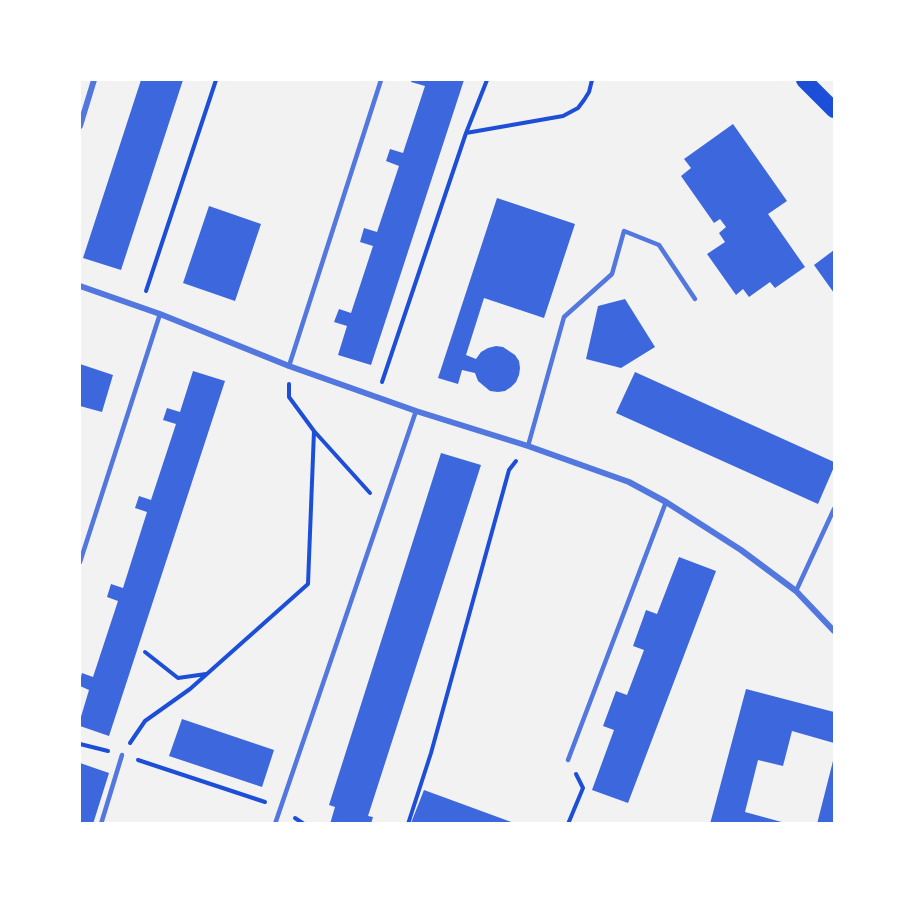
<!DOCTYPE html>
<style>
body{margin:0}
#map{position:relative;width:914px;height:903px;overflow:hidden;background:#f2f2f2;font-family:"Exo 2",sans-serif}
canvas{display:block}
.frame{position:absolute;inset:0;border:81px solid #fff;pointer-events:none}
</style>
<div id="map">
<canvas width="914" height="903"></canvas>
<div class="frame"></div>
</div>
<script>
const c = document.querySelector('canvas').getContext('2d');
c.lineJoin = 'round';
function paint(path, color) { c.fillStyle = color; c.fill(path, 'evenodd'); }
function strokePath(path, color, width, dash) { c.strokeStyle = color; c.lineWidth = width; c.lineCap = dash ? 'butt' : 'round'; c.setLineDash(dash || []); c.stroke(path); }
paint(new Path2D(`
 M 141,80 L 183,80 L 121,270 L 83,258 Z
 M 412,80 L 464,80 L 371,365 L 338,355 L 347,326 L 334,322 L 339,309 L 351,313 L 373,246 L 360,242 L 364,228 L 377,232 L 399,166 L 386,161 L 390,149 L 403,153 L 425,86 L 411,82 Z
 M 733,124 L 787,201 L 768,214 L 805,267 L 775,288 L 770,282 L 749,297 L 743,289 L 736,295 L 707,254 L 725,242 L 719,233 L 726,227 L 720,219 L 714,223 L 681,176 L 691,168 L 684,159 Z
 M 497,198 L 575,224 L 544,318 L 484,298 L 466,355 L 476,359 L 481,352 L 488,348 L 496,346 L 503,347 L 515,355 L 519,361 L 520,368 L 519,375 L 516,382 L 511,387 L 505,391 L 498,392 L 490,391 L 478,381 L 475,373 L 462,370 L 458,384 L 438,378 Z
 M 209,206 L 261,224 L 235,301 L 183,283 Z
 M 834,250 L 834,293 L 814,265 Z
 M 625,299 L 655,347 L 621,368 L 586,359 L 598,306 Z
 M 80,364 L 113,375 L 102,412 L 80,406 Z
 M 193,371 L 225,381 L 109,736 L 80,726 L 80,720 L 89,690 L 80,686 L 80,681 L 82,673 L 93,677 L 118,601 L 107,597 L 111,584 L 123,588 L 147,512 L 135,508 L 139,496 L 151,500 L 176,424 L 163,420 L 167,408 L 180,412 Z
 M 635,372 L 834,462 L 834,467 L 818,504 L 616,413 Z
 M 441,453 L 481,465 L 368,816 L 373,817 L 371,824 L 330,824 L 335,807 L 329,805 Z
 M 679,557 L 716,571 L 628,803 L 592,790 L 614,730 L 603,726 L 616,691 L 627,695 L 644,650 L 633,646 L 646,610 L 657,614 Z
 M 746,689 L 834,712 L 834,743 L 792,731 L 783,766 L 758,760 L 745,812 L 789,824 L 710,824 Z
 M 182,719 L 274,750 L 262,787 L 169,756 Z
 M 834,757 L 834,824 L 817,824 Z
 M 80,763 L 109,773 L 93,824 L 80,824 Z
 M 424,790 L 514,823 L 514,824 L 411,823 Z`), '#3d67dc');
strokePath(new Path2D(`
 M 466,133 L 563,116 L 578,108 L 584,100 L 589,92 L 592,80
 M 146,291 L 216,80
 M 382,382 L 466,133 L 487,80
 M 289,384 L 289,397 L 314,431 L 370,493
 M 145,652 L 178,678 L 206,674
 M 130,743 L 145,721 L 190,689 L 308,584 L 314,431
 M 80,744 L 108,751
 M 138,760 L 265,802
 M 295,818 L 304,824
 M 408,824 L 431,753 L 509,470 L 516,461
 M 568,824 L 583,788 L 576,774`), '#1d4ed8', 4);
strokePath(new Path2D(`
 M 289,366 L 381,80
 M 528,446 L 564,317 L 612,274 L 624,231 L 659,245 L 695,299
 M 80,562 L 160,314
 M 796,591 L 834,509
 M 568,760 L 666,502
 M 101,824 L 122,755
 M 275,824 L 416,411`), '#5277de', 4.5);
strokePath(new Path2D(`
 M 80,126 L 94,80
 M 80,286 L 160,314 L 289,366 L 416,411 L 528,446 L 629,482 L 666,502 L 741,550 L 796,591 L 834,631`), '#5277de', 6);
strokePath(new Path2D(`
 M 804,80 L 834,110`), '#1d4ed8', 16);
</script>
